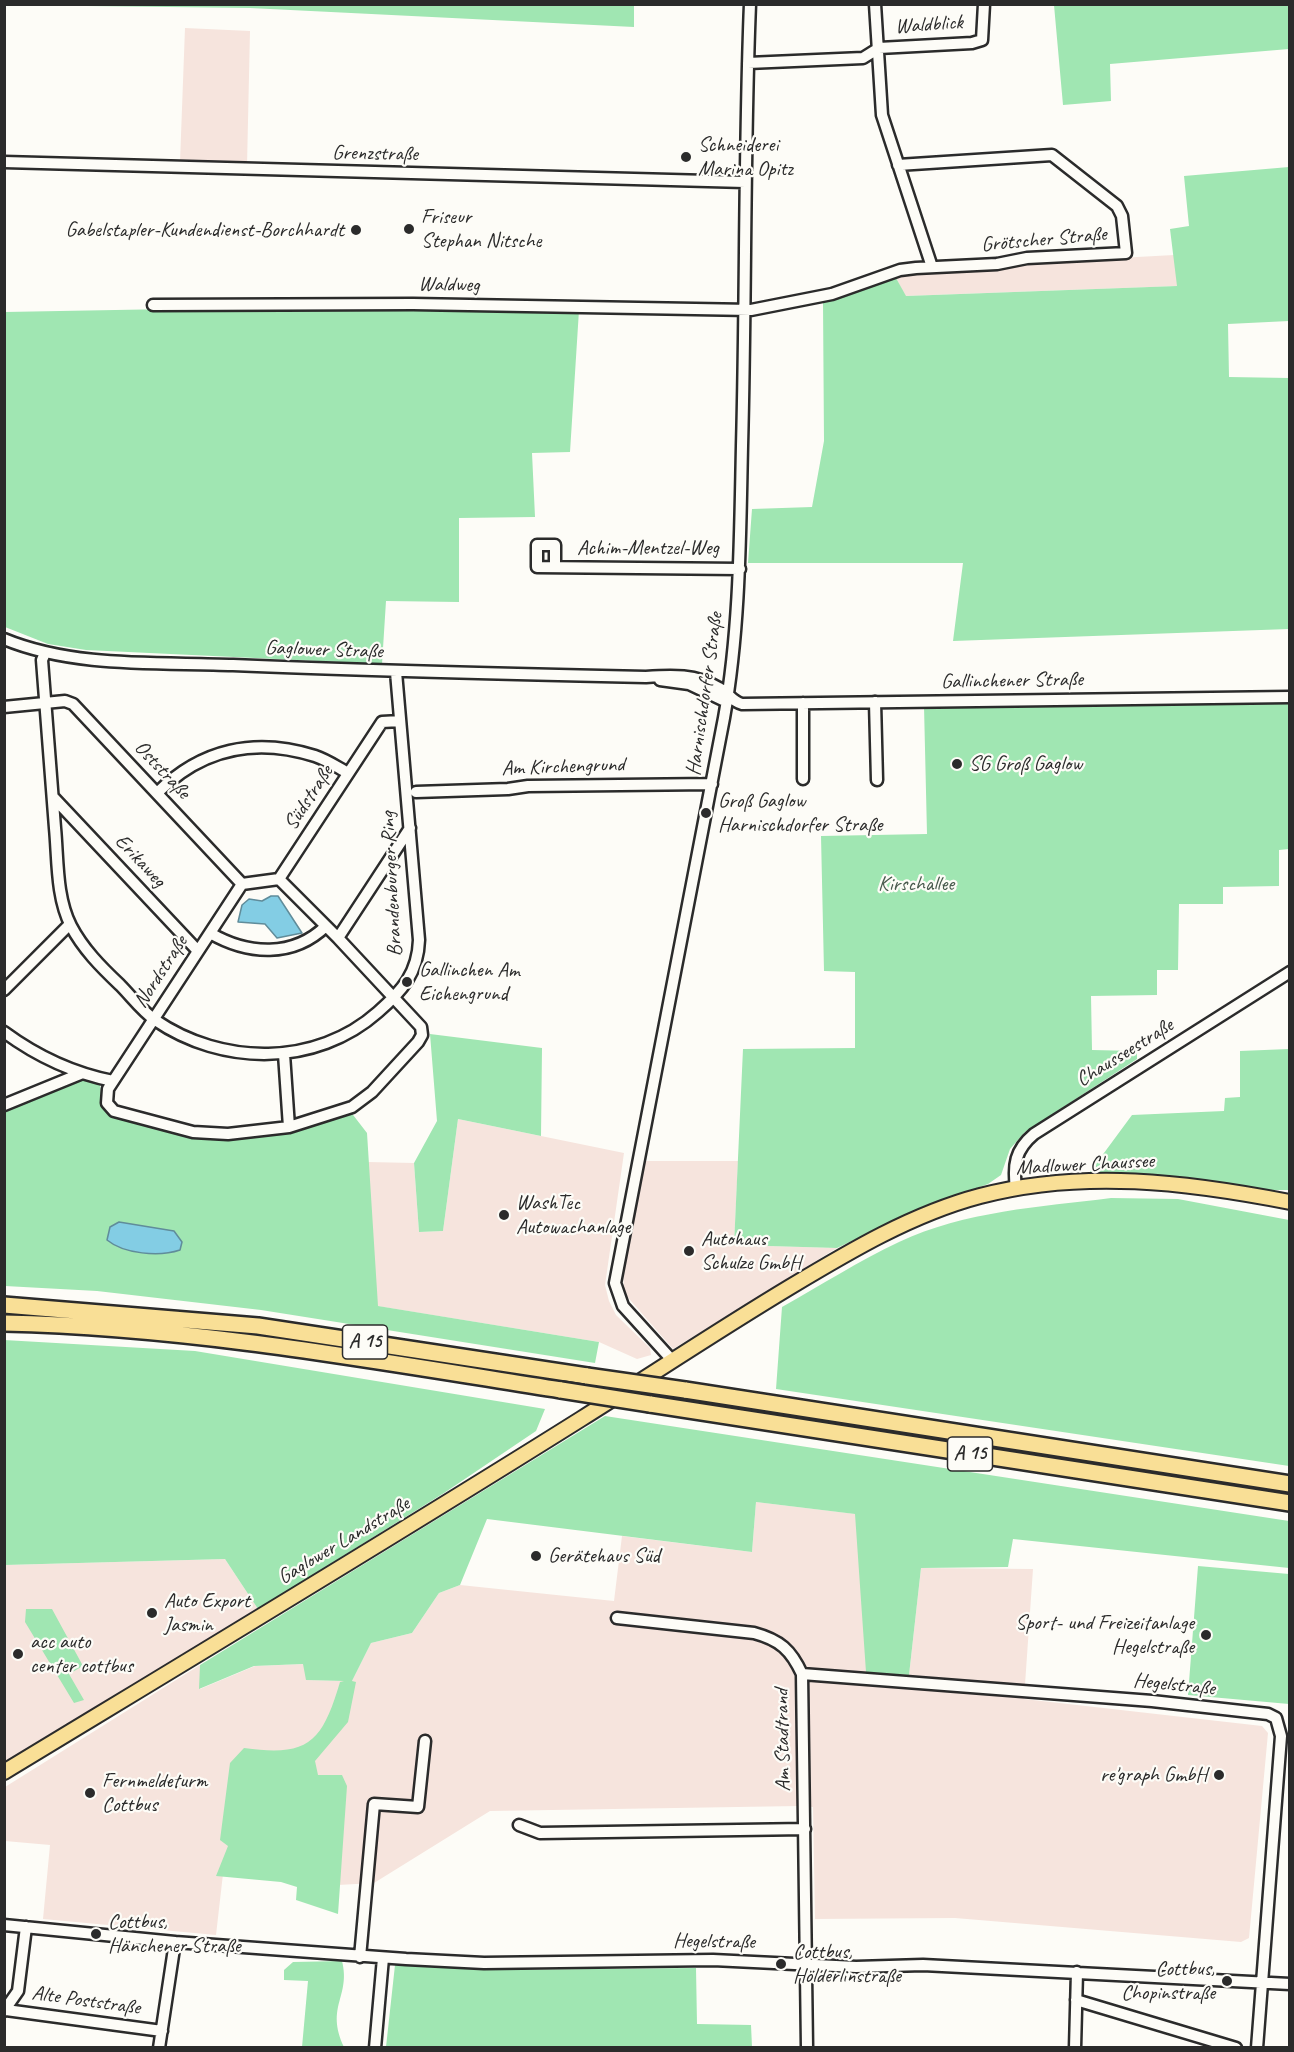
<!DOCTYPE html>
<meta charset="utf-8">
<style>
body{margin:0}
#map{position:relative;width:1294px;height:2052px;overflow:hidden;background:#fdfcf7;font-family:Caveat,sans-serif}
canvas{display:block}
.frame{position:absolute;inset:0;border:6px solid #2b2b2b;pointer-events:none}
</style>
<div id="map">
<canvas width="1294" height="2052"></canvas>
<div class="frame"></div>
</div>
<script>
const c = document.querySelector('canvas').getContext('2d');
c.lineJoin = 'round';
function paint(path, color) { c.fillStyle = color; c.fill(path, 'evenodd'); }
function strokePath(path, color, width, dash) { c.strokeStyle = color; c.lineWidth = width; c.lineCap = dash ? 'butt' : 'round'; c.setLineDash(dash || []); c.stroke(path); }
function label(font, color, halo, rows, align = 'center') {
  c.font = font + ' Caveat,sans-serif'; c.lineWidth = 4.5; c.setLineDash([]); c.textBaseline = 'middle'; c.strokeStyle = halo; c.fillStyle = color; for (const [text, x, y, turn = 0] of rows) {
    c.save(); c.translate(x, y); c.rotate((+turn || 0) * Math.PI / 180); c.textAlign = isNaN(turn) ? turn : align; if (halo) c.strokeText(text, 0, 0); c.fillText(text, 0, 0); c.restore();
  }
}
paint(new Path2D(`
 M 185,28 L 250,31 L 247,166 L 180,162 Z
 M 1174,255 L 1178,286 L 905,296 L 896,278 L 917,273 L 1026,263 Z
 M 458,1119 L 624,1153 L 605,1285 L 609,1301 L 616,1315 L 650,1348 L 651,1355 L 637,1359 L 599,1342 L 377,1306 L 368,1162 L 414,1163 L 419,1232 L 443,1231 Z
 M 643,1161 L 738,1161 L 734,1245 L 837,1248 L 673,1349 L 624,1293 L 623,1267 Z
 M 756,1502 L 856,1514 L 909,1675 L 921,1568 L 1033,1569 L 1024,1699 L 1262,1726 L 1268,1733 L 1249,1938 L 1241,1942 L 955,1918 L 815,1919 L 813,1807 L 799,1806 L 490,1811 L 374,1883 L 338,1885 L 223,1874 L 216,1935 L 43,1919 L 50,1845 L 5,1841 L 5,1787 L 200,1665 L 200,1689 L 255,1666 L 304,1664 L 307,1680 L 352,1681 L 371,1643 L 412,1633 L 439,1593 L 460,1585 L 614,1601 L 622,1536 L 752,1552 Z
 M 225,1559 L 258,1609 L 5,1762 L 5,1565 Z`), '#f6e4dd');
paint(new Path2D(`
 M 634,4 L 634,27 L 250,8 L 4,5 Z
 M 1054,5 L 1289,5 L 1289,49 L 1110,64 L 1111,101 L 1063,105 Z
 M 1289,167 L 1289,321 L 1228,324 L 1229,377 L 1289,378 L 1289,629 L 953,641 L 963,563 L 748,563 L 752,509 L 812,507 L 824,441 L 823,303 L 896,278 L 906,296 L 1177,286 L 1170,229 L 1189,226 L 1184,176 Z
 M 281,307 L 579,310 L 570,452 L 532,453 L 535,517 L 459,518 L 459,602 L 386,601 L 382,664 L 86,650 L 48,644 L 5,627 L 5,312 Z
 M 1289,702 L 1289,849 L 1279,850 L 1279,886 L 1223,887 L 1223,904 L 1179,904 L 1178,970 L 1157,970 L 1157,995 L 1091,996 L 1092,1050 L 1137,1051 L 1137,1059 L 1025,1132 L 1010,1149 L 1001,1175 L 988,1184 L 923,1207 L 837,1248 L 734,1245 L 743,1049 L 855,1048 L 855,972 L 824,971 L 821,836 L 927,834 L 924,706 Z
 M 430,1034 L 542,1048 L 541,1136 L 458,1119 L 443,1231 L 419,1232 L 414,1163 L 437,1121 Z
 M 1289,1049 L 1289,1190 L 1271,1190 L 1179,1178 L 1087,1176 L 1132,1115 L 1224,1111 L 1225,1098 L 1240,1097 L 1240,1051 Z
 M 81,1079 L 100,1084 L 102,1105 L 112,1116 L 192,1136 L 260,1136 L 292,1130 L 350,1111 L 367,1133 L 378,1306 L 599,1342 L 595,1363 L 261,1310 L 97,1291 L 5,1286 L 5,1112 Z
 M 1111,1198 L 1178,1199 L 1289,1220 L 1289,1466 L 776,1389 L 782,1307 C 821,1285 859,1261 899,1242 C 965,1211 1040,1207 1111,1198 Z
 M 4,1340 L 195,1351 L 545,1409 L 536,1431 L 444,1493 L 258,1609 L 225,1559 L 5,1565 Z
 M 605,1416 L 1289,1521 L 1289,1568 L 1013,1539 L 1008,1567 L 921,1568 L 909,1675 L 866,1672 L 855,1514 L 756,1502 L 752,1552 L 487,1519 L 460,1585 L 439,1593 L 412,1633 L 371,1643 L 352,1681 L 356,1682 L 348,1722 L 315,1761 L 318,1775 L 342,1775 L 347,1786 L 338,1914 L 296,1900 L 297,1887 L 281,1882 L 216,1876 L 228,1846 L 220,1840 L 230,1763 L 244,1748 C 308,1757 322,1743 340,1682 L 344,1681 L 306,1680 L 303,1664 L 254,1666 L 199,1689 L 200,1665 Z
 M 1198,1566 L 1289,1574 L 1289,1704 L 1188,1695 Z
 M 26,1609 L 52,1609 L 83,1666 L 69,1674 L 84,1700 L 74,1703 L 25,1622 Z
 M 342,1961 C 351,1997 325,2006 344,2047 L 302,2047 L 308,1981 L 284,1980 L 284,1970 L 293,1962 Z
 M 395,1965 L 486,1970 L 696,1968 L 697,2024 L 751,2025 L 752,2047 L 386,2047 Z`), '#a0e6b2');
const water = new Path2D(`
 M 271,896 L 278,896 L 302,933 L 277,938 L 265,924 L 238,922 L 242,905 L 249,899 L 262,901 Z
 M 119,1222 L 174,1231 L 182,1242 L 180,1250 C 159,1257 124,1254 107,1240 L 110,1227 Z`);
paint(water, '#83cde4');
strokePath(water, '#608c9a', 1.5);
const minor = new Path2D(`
 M 875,4 L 882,115 L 932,267
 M 748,63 L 863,58 L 879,48 L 972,43 L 982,40 L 984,4
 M 4,162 L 745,182
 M 153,305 L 413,304 L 751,310 L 832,294 L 900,270 L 916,268 L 997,264 L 1027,258 L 1126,253 L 1122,216 L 1117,206 L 1052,155 L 898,165
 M 555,567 L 555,545 L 537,545 L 537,567 L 740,569
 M 4,639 C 74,668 158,662 233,665 C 371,671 508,674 646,677 C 672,675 696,674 719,688 C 729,693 731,701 742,704 L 1290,697
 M 45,653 L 42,660 C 46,716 51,772 55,828 C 58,859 56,897 71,926 C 83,949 101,967 120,985 C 131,996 142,1011 155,1020 C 222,1066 316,1067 378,1012 C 402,991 418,973 419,940 L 396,672
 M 660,680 L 689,684 L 727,702
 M 875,702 L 877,780
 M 4,707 L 65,701 L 73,704 L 242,884
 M 803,779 L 803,703
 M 416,792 L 508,789 L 528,786 L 712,784
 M 157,793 C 201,749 255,737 315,756 C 327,760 337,767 348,773
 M 53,797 L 198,951
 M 279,879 L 382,722 L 400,721
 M 242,884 L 108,1089 L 107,1103 L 114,1111 L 193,1132 L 228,1134 L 289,1127 L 352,1107 L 372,1092 L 418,1042 L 422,1035 L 421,1027 L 338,938 L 279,879
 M 242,884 L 279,879
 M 210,933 C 248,955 293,958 326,926
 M 338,938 L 410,828
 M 4,990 L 70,924
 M 4,1032 C 38,1057 72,1073 113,1081
 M 284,1054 L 289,1127
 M 4,1105 L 80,1074
 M 1016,1188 C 1013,1165 1015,1150 1034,1134 L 1290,972
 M 672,1360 L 623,1306 L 615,1283 L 724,718 C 740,628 740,537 742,446 C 746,298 744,152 750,4
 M 617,1618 L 754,1633 C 780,1640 791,1650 802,1674 L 807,2048
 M 802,1674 L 1152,1701 L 1268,1714 L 1276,1718 L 1281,1736 L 1257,2048
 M 519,1825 L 540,1833 L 805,1829
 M 4,1925 L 175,1942 L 406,1959 L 484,1963 L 713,1960 L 856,1967 L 923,1965 L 1290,1984
 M 360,1957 L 374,1804 L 418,1807 L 425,1741
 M 1076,2000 L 1236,2048
 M 6,2010 L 162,2031
 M 4,2011 L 18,1991 L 26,1927
 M 159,2048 L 175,1942
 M 375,2048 L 383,1958
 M 1075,2048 L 1077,1972`);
const major = new Path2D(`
 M 4,1772 C 197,1655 390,1539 581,1419 C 651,1375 720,1329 790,1287 C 850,1251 912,1214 980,1196 C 1083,1169 1187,1182 1290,1202`);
const highway = new Path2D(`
 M 4,1305 L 258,1326 L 587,1376
 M 4,1323 C 191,1327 377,1361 561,1390
 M 685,1390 L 1290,1484
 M 650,1404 L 1290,1503`);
strokePath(minor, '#2b2b2b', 15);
strokePath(major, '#2b2b2b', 18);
strokePath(highway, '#2b2b2b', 20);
strokePath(minor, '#fdfcf7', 10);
strokePath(major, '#f9df96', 14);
strokePath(highway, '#f9df96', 15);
const highwayBridge = new Path2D(`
 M 587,1376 L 685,1390
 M 561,1390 L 650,1404`);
strokePath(highwayBridge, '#2b2b2b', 20, []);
strokePath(highwayBridge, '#f9df96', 15);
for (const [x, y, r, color] of [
 [686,157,6,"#2b2b2b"],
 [409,229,6,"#2b2b2b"],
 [356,230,6,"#2b2b2b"],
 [957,764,6,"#2b2b2b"],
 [706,813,6,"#2b2b2b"],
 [407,982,6,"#2b2b2b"],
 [504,1215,6,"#2b2b2b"],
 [689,1251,6,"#2b2b2b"],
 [536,1556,6,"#2b2b2b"],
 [152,1613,6,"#2b2b2b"],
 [1206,1635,6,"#2b2b2b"],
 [18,1654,6,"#2b2b2b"],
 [1219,1775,6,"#2b2b2b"],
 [90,1793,6,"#2b2b2b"],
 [96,1934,6,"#2b2b2b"],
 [781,1964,6,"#2b2b2b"],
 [1227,1981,6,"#2b2b2b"]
]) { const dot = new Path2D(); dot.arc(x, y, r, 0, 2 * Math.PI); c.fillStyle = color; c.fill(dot); strokePath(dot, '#fdfcf7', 2); }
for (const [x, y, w] of [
 [365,1342,45],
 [970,1454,45]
]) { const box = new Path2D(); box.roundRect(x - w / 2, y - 17, w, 34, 4.5); c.fillStyle = '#fdfcf7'; c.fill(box); strokePath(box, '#2b2b2b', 1.5); }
label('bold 20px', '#2b2b2b', null, [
 ["A 15",365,1342],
 ["A 15",970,1454]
]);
label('21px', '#2b2b2b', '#fdfcf7', [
 ["Waldblick",929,25,-4],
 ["Grenzstraße",375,154,1],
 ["Grötscher Straße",1044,240,-5],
 ["Waldweg",449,285,1],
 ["Achim-Mentzel-Weg",648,548],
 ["Gaglower Straße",324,650,2],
 ["Gallinchener Straße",1012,681,-1],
 ["Harnischdorfer Straße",705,694,-82],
 ["Am Kirchengrund",563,767,-2],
 ["Oststraße",162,770,47],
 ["Südstraße",309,798,-57],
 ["Erikaweg",140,861,47],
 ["Brandenburger Ring",392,884,-93],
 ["Nordstraße",161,972,-57],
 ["Chausseestraße",1125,1053,-32],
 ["Madlower Chaussee",1085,1165,-3],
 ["Gaglower Landstraße",344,1541,-31],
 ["Hegelstraße",1174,1685,6],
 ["Am Stadtrand",783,1740,-91],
 ["Hegelstraße",714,1942,1],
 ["Alte Poststraße",86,2001,8]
]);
label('21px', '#2b2b2b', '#fdfcf7', [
 ["Schneiderei",698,145],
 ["Marina Opitz",698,169],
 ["Friseur",421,217],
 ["Stephan Nitsche",421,241],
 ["Gabelstapler-Kundendienst-Borchhardt",344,230,"right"],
 ["SG Groß Gaglow",969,764],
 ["Groß Gaglow",718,801],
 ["Harnischdorfer Straße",718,825],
 ["Gallinchen Am",419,970],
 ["Eichengrund",419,994],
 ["WashTec",516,1203],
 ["Autowachanlage",516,1227],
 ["Autohaus",701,1239],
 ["Schulze GmbH",701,1263],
 ["Gerätehaus Süd",548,1556],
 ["Auto Export",164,1601],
 ["Jasmin",164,1625],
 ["Sport- und Freizeitanlage",1194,1623,"right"],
 ["Hegelstraße",1194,1647,"right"],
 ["acc auto",30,1642],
 ["center cottbus",30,1666],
 ["re'graph GmbH",1207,1775,"right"],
 ["Fernmeldeturm",102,1781],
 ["Cottbus",102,1805],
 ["Cottbus,",108,1922],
 ["Hänchener Straße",108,1946],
 ["Cottbus,",793,1952],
 ["Hölderlinstraße",793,1976],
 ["Cottbus,",1215,1969,"right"],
 ["Chopinstraße",1215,1993,"right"]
], 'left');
label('21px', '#485a4d', '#fdfcf7', [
 ["Kirschallee",916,884]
]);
</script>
